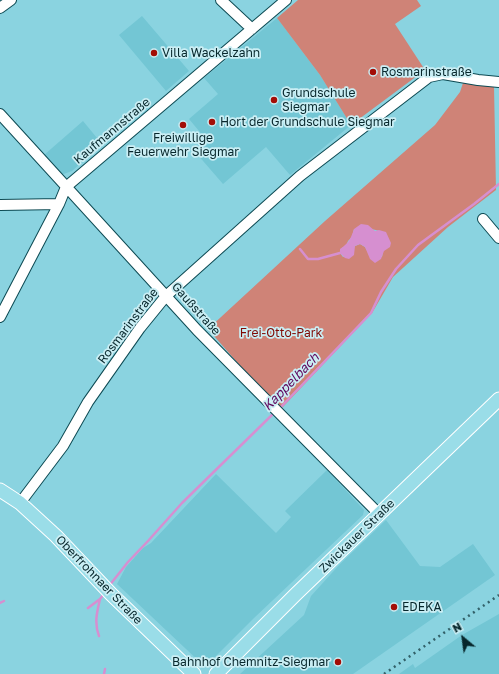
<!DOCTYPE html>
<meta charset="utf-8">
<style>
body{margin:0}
#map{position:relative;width:499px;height:674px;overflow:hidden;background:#8ad3e0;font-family:"Golos Text",sans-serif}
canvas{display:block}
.north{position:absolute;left:443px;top:618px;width:40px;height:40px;-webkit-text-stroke:3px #caeef4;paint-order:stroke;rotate:331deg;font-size:11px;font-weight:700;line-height:16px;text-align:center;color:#07272c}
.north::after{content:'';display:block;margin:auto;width:14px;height:18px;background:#07272c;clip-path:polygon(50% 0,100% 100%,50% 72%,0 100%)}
</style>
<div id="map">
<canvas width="499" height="674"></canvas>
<div class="north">N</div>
</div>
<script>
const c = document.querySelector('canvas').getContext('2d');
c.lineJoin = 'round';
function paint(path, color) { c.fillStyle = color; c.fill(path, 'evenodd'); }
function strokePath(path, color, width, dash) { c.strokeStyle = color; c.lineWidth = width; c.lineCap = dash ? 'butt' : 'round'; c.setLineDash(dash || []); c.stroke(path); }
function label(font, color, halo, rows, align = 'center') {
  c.font = font + ' "Golos Text",sans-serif'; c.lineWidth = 3.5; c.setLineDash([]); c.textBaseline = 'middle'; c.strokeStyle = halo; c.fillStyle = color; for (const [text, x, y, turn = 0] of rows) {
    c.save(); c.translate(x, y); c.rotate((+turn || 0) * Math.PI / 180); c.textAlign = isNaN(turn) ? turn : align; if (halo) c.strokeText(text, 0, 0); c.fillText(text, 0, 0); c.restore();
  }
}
paint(new Path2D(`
 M 142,16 L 189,71 L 166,91 L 119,35 Z
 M 277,18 L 320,75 L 351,125 L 290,175 L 266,147 L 223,184 L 197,154 L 209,143 L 189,119 L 218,94 L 204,78 Z
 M 83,121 L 102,144 L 72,171 L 61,175 L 44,155 Z
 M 327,470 L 364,510 L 363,515 L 254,618 L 207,665 L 203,665 L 117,584 L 126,567 L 143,548 L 151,543 L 216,474 L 276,533 L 291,517 L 285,511 Z
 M 386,520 L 420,566 L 440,567 L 473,544 L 495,575 L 353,674 L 240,674 L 304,615 L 311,596 L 340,564 Z
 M 499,614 L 499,674 L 399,674 L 413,664 L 415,668 L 462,635 Z`), '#73c6d4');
paint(new Path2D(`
 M 298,0 L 417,0 L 421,6 L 395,24 L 425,70 L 351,125 L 320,75 L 277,18 Z
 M 463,83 L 494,86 L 496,190 L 448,227 L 393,277 L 372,313 L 280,410 L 242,368 L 208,329 L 325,221 L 435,125 L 460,92 ZM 354,229 C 366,229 383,227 388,239 C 391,245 388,247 383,251 L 382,257 L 370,256 L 365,247 L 360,244 L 355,246 L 353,250 L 354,252 L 343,257 L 340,253 L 342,248 L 346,246 L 348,241 L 352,237 Z`), '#cf8377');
paint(new Path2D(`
 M 361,224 L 368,225 L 375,231 L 379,230 L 386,232 L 391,243 L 390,247 L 384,251 L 381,259 L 375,263 L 370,259 L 365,247 L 360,244 L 355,246 L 354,255 L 349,259 L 345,258 L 340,253 L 340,249 C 349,243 351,238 354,229 Z`), '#d68fd0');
strokePath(new Path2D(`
 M 300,249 L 308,259 L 318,259 L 340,253
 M 279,409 L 371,313 L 381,292 L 396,269 L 418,245 L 474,204 L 499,184
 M 109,586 L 128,562 L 148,541 L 182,503 L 275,412
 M 0,603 L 4,601
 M 88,608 L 100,599 L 104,594
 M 99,636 C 94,623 97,612 100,599
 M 104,674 L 105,669`), '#d68fd0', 2.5);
const minor = new Path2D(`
 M 221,0 L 252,29
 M 0,8 L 11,0
 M 0,114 L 197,330 L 379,514
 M 0,205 L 59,204
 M 483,219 L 499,238
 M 0,317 L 59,204 L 66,187 L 286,0
 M 20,503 L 63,446 L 88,402 L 140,328 L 166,296 L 300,176 L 429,77 L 443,74 L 478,80 L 499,82`);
const major = new Path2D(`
 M 0,490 L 20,503 L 56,536 L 111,594 L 194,674
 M 216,674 L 296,594 L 499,399`);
strokePath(minor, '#0d4a53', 12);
strokePath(major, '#fff', 15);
strokePath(minor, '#fff', 10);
strokePath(major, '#9adde8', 13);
strokePath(new Path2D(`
 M 384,674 L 499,595`), '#326068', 2.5, [2, 4]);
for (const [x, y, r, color] of [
 [154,53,4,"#a30d06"],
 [373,72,4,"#a30d06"],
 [274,100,4,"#a30d06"],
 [212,122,4,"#a30d06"],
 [183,125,4,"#a30d06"],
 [394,607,4,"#a30d06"],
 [338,662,4,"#a30d06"]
]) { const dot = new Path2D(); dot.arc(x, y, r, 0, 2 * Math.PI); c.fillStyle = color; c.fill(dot); strokePath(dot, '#caeef4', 1.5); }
label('12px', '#07272c', '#caeef4', [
 ["Villa Wackelzahn",162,53],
 ["Rosmarinstraße",381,72],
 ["Grundschule",282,93],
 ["Siegmar",282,107],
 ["Hort der Grundschule Siegmar",220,122],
 ["Freiwillige",183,138,"center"],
 ["Feuerwehr Siegmar",183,152,"center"],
 ["EDEKA",402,607],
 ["Bahnhof Chemnitz-Siegmar",330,662,"right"]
], 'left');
label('12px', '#07272c', '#caeef4', [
 ["Kaufmannstraße",112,131,-40],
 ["Gaußstraße",196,309,48],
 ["Rosmarinstraße",128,326,-53],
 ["Zwickauer Straße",357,536,-44],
 ["Oberfrohnaer Straße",99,580,46]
]);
label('12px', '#810a05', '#caeef4', [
 ["Frei-Otto-Park",281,333]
]);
label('italic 13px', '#5e045c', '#caeef4', [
 ["Kappelbach",291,382,-46]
]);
</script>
